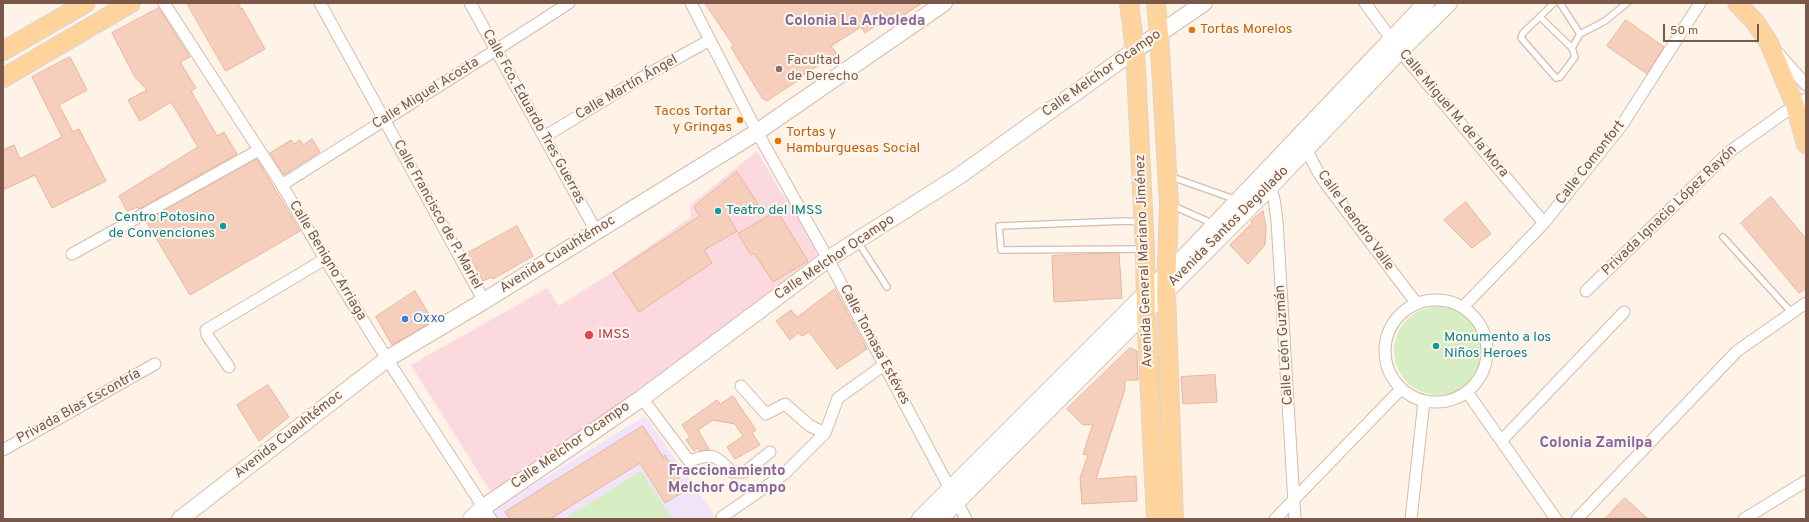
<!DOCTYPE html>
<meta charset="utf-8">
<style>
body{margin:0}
#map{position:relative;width:1809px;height:522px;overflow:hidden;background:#fef3e6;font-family:Overpass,sans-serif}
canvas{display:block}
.frame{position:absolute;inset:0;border:4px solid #7a5748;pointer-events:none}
.scale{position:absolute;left:1663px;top:24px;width:96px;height:18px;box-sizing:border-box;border:2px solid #7a5748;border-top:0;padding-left:5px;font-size:12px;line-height:14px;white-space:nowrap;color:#7a5748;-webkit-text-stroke:3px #fff7ee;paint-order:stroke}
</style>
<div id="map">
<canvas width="1809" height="522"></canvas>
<div class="frame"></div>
<div class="scale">50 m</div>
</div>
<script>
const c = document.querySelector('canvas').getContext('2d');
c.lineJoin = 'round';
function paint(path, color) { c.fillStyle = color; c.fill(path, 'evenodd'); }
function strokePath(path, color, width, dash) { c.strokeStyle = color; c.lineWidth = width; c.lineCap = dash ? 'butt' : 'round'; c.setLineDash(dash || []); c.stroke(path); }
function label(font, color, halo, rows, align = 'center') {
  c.font = font + ' Overpass,sans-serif'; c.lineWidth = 4; c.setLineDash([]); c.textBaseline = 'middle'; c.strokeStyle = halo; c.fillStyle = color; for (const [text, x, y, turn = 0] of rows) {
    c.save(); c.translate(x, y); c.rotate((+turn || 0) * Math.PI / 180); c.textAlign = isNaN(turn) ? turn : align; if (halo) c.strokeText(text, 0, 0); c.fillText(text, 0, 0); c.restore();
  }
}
paint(new Path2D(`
 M 645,416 L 717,519 L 499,519 L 493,510 Z`), '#f0e3fa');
paint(new Path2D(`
 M 757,151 L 779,189 L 796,212 L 820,260 L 492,494 L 411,365 L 547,288 L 559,306 L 611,273 L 691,217 L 690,205 Z`), '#fcd9df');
paint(new Path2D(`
 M1394 351a44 44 0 1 1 88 0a44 44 0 1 1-88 0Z
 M 641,471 L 673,519 L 564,519 Z`), '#d7edc3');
const building = new Path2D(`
 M 187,3 L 238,3 L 241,9 L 242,8 L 265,49 L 226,71 Z
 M 705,3 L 922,3 L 898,19 L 894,13 L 865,33 L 861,27 L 831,46 L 837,54 L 803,75 L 803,77 L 767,101 L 762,98 L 731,47 L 733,45 Z
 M 159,8 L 190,57 L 180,62 L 196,88 L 191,91 L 217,136 L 224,132 L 237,154 L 139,209 L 138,207 L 127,211 L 119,196 L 198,147 L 171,102 L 140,121 L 128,100 L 147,90 L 135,77 L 112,33 Z
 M 1626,20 L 1664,47 L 1647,74 L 1607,46 Z
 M 70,57 L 87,90 L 59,105 L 73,132 L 79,129 L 106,181 L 52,208 L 35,175 L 3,190 L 3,150 L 14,145 L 20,159 L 62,137 L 32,77 Z
 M 312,139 L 320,152 L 284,175 L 270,153 L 291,140 L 294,144 L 300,140 L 303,145 Z
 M 257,159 L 300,231 L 190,295 L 146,221 Z
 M 737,172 L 758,204 L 728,216 L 737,231 L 704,250 L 712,263 L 639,312 L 613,273 L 700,216 L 694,207 Z
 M 1771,197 L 1806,239 L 1806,288 L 1799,293 L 1741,223 Z
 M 1466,202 L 1491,234 L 1472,248 L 1444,220 Z
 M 777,211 L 808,261 L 773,282 L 754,253 L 751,255 L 738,234 Z
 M 1263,211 L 1266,227 L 1265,245 L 1248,264 L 1230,245 L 1252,223 L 1251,221 Z
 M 517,226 L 533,256 L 493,279 L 492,277 L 483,281 L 468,253 Z
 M 1119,253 L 1122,298 L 1054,302 L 1052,256 Z
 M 835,289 L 867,349 L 837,369 L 809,332 L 802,336 L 798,333 L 790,340 L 776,321 L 791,310 L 797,317 Z
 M 415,291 L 433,321 L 392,345 L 376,317 Z
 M 1130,348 L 1137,351 L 1138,380 L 1125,380 L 1125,389 L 1096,479 L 1136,476 L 1137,501 L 1082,504 L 1080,478 L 1088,455 L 1083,454 L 1093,424 L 1083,425 L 1067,409 Z
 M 1215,375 L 1217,402 L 1183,404 L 1181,377 Z
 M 268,385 L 289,417 L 259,441 L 237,405 Z
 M 733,396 L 756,430 L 752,433 L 760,445 L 735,459 L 727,447 L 743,436 L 735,424 L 713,420 L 698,430 L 709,449 L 700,451 L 698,448 L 694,451 L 686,440 L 690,437 L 682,425 L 717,400 L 720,404 Z
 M 643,426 L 663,457 L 665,455 L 686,490 L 665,503 L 640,463 L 550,519 L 510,519 L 505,512 Z
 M 1625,498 L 1648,519 L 1605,519 Z`);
paint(building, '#f5cfbc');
strokePath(building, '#e9b49b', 1);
const lane = new Path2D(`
 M 1554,3 L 1523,33 L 1521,38 L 1556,78 L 1560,77 L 1575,57 L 1572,48 L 1580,34 L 1560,3
 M 1540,17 L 1572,48
 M 1580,34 L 1605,21 L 1627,3
 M 1169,176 L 1237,200
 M 1171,205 L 1214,224
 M 1142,222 L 1125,221 L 999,226 L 1001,250 L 1142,249
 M 1723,237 L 1792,313
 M 858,242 L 887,287`);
const street = new Path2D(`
 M 164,3 L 282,185 L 325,259 L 387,359 L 491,519
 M 320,3 L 484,301
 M 470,3 L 596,231
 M 691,3 L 757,132 L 828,259 L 966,519
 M 1365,3 L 1400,51 L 1544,223
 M 1779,54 L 1806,85
 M 544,137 L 634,82 L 710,40
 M 1304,145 L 1318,172 L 1326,184 L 1417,304
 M 1267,182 C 1275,193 1275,208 1277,221 L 1295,519
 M 282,185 C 377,124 474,65 569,3
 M 72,254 L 259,150
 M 1586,291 L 1729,152 L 1795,105 L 1806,99
 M1385 351a51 51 0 1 1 102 0a51 51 0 1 1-102 0Z
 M 1463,307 L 1544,223 L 1622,125 L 1700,3
 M 229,367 L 207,335 L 206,330 L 325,259
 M 741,386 L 766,414 L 785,404 L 810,426 L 825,433
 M 1467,392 L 1556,519
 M 642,398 L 689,461 C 714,453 714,454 732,472 L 745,472 L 770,452
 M 1502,440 L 1624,312
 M 3,450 L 155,364
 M 722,517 L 784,474 L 825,433 L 838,398 L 884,365
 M 1275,519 L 1401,389
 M 1411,519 L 1424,401
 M 1577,519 L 1737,351 L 1806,303
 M 1744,519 L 1806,481`);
const secondary = new Path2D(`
 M 180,519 L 387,359 L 484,301 L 757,132 L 944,3
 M 471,519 L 484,507 L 642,398 L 828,259 L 959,176 L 1135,50 L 1204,3
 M 920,519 L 1146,293 L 1185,256 L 1426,3
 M 940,519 L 1270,187 L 1400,51 L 1449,3`);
const primary = new Path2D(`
 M 1129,3 L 1135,50 L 1145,249 L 1146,311 L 1156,519
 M 1156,3 L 1159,33 L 1169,204 L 1166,291 L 1174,519
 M 1737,3 L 1755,22 L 1769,43 L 1795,105 L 1806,144
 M 3,51 L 86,3
 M 3,78 L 131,3`);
strokePath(lane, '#d4bcae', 8);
strokePath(street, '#d4bcae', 13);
strokePath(secondary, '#d7bcaa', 18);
strokePath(primary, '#dcd3cf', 20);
strokePath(lane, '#fff', 5.5);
strokePath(street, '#fff', 11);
strokePath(secondary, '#fff', 16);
strokePath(primary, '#ffd49c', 18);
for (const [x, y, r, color] of [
 [1192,30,4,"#e8710a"],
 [779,69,4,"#8d6e63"],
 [740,120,4,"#e8710a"],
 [778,141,4,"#e8710a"],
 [718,211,4,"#0f9aa8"],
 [223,226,4,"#0f9aa8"],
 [405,319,4,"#3f7fe0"],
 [589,335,5,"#e0444e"],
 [1436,346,4,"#0f9aa8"]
]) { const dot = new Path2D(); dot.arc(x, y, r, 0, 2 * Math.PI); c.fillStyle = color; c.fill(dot); strokePath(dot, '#fff7ee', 1.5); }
label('14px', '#c56008', '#fff7ee', [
 ["Tortas Morelos",1200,30],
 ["Tacos Tortar",732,112,"right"],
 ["y Gringas",732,128,"right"],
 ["Tortas y",786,133],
 ["Hamburguesas Social",786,149]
], 'left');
label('14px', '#785e54', '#fff7ee', [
 ["Facultad",787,61],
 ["de Derecho",787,77]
], 'left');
label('14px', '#7a5748', '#fff7ee', [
 ["Calle Melchor Ocampo",1102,74,-35],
 ["Calle Martín Ángel",627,88,-30],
 ["Calle Miguel Acosta",426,94,-32],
 ["Calle Miguel M. de la Mora",1453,114,50],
 ["Calle Fco. Eduardo Tres Guerras",533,117,61],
 ["Calle Comonfort",1591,163,-52],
 ["Privada Ignacio López Rayón",1670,211,-44],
 ["Calle Francisco de P. Mariel",437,215,61],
 ["Calle Leandro Valle",1355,221,54],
 ["Avenida Santos Degollado",1229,227,-45],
 ["Avenida Cuauhtémoc",558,255,-32],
 ["Calle Melchor Ocampo",835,258,-34],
 ["Calle Benigno Arriaga",327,261,59],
 ["Avenida General Mariano Jiménez",1145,261,-92],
 ["Calle Tomasa Estéves",874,345,62],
 ["Calle León Guzmán",1285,345,-94],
 ["Privada Blas Escontría",79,407,-29],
 ["Avenida Cuauhtémoc",289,435,-38],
 ["Calle Melchor Ocampo",571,446,-35]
]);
label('14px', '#0d838f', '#fff7ee', [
 ["Teatro del IMSS",726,211],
 ["Centro Potosino",215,218,"right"],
 ["de Convenciones",215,234,"right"],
 ["Monumento a los",1444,338],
 ["Niños Heroes",1444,354]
], 'left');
label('14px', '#366cbe', '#fff7ee', [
 ["Oxxo",413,319]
], 'left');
label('14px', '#be3a42', '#fff7ee', [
 ["IMSS",598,335]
], 'left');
label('bold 15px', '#87649d', '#fff7ee', [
 ["Colonia La Arboleda",855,22],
 ["Colonia Zamilpa",1596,444],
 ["Fraccionamiento",727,472],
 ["Melchor Ocampo",727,489]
]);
</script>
